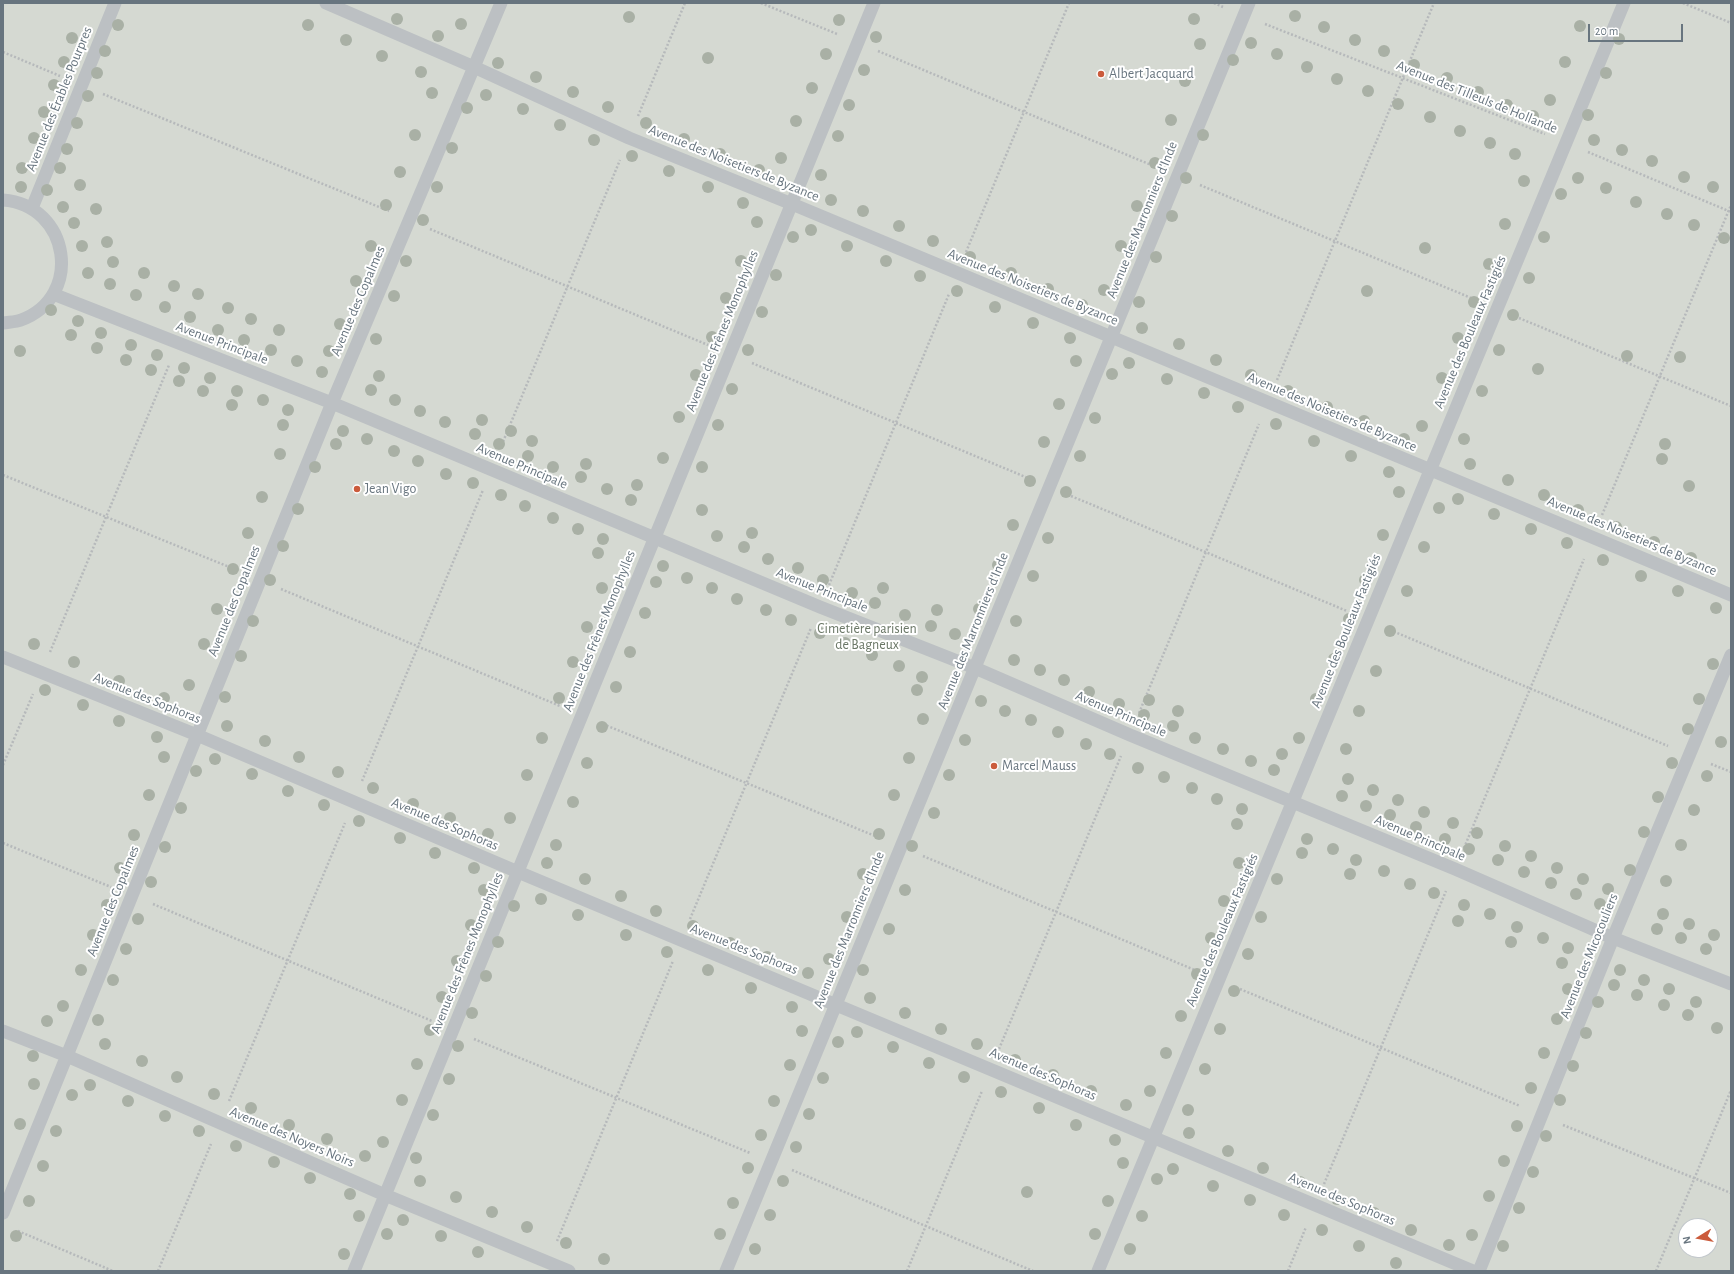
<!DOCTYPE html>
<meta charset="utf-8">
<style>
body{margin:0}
#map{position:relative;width:1734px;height:1274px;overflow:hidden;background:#f5f5f2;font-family:"Alegreya Sans",sans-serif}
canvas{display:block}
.frame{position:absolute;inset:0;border:4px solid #68757f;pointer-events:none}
.north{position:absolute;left:1678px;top:1218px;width:40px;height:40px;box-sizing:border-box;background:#fff;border:1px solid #c3c8cc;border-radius:50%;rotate:259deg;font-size:11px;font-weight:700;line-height:16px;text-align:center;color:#68757f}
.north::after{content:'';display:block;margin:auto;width:14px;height:18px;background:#cb5b3c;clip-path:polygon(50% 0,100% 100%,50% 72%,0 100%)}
.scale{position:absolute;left:1588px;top:24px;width:95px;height:18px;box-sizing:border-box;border:2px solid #68757f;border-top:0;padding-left:5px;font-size:12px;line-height:14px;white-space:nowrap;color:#68757f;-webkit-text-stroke:3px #fff;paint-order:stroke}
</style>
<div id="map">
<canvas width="1734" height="1274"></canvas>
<div class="frame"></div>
<div class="north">N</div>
<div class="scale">20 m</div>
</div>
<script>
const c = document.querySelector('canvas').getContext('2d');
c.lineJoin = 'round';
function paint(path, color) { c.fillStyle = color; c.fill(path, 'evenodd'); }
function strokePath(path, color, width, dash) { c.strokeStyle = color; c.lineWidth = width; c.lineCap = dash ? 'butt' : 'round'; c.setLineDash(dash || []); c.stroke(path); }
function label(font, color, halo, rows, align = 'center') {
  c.font = font + ' "Alegreya Sans",sans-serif'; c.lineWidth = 4; c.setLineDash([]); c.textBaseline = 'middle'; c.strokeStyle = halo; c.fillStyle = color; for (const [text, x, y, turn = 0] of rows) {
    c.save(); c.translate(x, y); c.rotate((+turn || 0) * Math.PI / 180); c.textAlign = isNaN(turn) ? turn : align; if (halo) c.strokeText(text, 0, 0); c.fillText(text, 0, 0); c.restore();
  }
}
paint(new Path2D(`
 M 3,3 L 1731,3 L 1731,1271 L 3,1271 ZM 1686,1226 L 1710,1226 L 1710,1250 L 1686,1250 Z`), '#d5d9d2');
strokePath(new Path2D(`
 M 761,3 L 837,34
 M 1214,3 L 1223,7
 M 1683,3 L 1731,23
 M 1265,24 L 1545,134
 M 878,51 L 1156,167
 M 3,52 L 60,76
 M 103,94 L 389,211
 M 638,116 L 685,3
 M 1588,152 L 1731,212
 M 1200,185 L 1476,300
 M 430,229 L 708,345
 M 966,252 L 1069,3
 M 1519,318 L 1731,406
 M 752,363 L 1028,478
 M 1277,380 L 1434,3
 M 500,449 L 620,160
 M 3,475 L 239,571
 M 1071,496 L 1347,611
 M 1602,515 L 1731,205
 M 829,585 L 949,294
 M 281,589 L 560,706
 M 1390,630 L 1668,746
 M 50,652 L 169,365
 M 1139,713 L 1259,424
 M 603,724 L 880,838
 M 1711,764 L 1731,772
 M 3,765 L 33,694
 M 362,781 L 483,490
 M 3,843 L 111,887
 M 1464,848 L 1584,559
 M 923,856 L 1197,971
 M 153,904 L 432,1021
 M 690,919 L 811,628
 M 1240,989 L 1520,1106
 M 474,1039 L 750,1153
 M 999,1049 L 1121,756
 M 229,1101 L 345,823
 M 1563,1125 L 1731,1193
 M 792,1170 L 1033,1271
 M 1324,1184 L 1446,891
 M 18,1231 L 113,1271
 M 557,1241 L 673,961
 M 158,1271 L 211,1144
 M 907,1271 L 982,1091
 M 1288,1271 L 1306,1227
 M 1656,1271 L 1731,1090`), '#b6b9bb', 2.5, [2, 2]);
strokePath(new Path2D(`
 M 326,3 L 474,67 L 629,138 L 792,204 L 1731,595
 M 3,200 C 70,205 84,297 21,320 C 16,322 9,322 3,323
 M 32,208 L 115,3
 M 53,294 L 332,403 L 820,607 L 975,668 L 1130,735 L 1455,869 L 1613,938 L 1731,984
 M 3,657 L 197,735 L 518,872 L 1473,1271
 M 3,1031 L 67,1056 L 385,1195 L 569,1271
 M 3,1213 L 332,403 L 501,3
 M 354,1271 L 874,3
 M 726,1271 L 1249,3
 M 1098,1271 L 1624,3
 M 1479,1271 L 1613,938 L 1731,655`), '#bcc0c3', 13);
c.fillStyle = '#a9b0a5';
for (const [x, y] of [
 [1295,16],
 [629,17],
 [397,19],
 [1194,19],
 [839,20],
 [461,24],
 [118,25],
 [308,25],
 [1580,26],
 [1324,27],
 [438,36],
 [876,37],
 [72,38],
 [1619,39],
 [346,40],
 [1355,40],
 [1251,43],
 [1200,44],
 [105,51],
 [1384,51],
 [826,54],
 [1277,54],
 [382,56],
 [708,58],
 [1233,60],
 [64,62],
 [1565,62],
 [498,63],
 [1414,65],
 [1307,67],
 [864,70],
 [421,72],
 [97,73],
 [1606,73],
 [536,77],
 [1447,78],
 [1337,79],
 [1185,81],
 [54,85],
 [812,88],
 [1368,91],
 [573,92],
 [1478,92],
 [432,93],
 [486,95],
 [88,96],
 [1550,100],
 [1398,104],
 [849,105],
 [1507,105],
 [608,107],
 [467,108],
 [523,109],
 [44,112],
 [1588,115],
 [1533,116],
 [1430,117],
 [1171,120],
 [796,121],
 [77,123],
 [646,123],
 [560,125],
 [1460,131],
 [415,135],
 [1203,135],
 [838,136],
 [34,138],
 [684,139],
 [594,140],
 [1594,140],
 [1490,143],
 [452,148],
 [67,149],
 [1622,150],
 [720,154],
 [1515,154],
 [632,156],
 [781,158],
 [1652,161],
 [1155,163],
 [22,168],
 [60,168],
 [759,170],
 [669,171],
 [400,172],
 [821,175],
 [1684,177],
 [1186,178],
 [1578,178],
 [1524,181],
 [80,185],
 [21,187],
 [437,187],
 [708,187],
 [1713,187],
 [1606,188],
 [47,190],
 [1561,194],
 [831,200],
 [1636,202],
 [743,203],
 [386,205],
 [1137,206],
 [63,207],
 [96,209],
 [863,211],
 [1667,214],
 [1172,216],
 [423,220],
 [757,222],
 [74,223],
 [1505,224],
 [1694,225],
 [899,226],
 [811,230],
 [793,237],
 [1544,237],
 [1724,238],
 [933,241],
 [107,242],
 [82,246],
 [371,246],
 [847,246],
 [1121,246],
 [1425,248],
 [970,257],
 [1156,257],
 [406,261],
 [741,261],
 [886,261],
 [113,262],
 [1489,264],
 [88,273],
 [144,273],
 [1011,273],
 [776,275],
 [920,276],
 [1529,278],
 [356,281],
 [110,284],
 [174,286],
 [1048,289],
 [1104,290],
 [957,291],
 [1367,291],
 [198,294],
 [136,295],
 [394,296],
 [726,298],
 [1139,302],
 [1474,302],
 [1082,305],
 [165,307],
 [995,307],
 [228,308],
 [51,310],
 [762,312],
 [1513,315],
 [190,317],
 [251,319],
 [78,321],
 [1033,323],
 [340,324],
 [1142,328],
 [218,330],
 [279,330],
 [101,333],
 [71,335],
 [712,337],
 [1070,338],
 [1458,338],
 [376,339],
 [244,340],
 [1179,344],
 [131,345],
 [97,348],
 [271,350],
 [748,350],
 [1499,350],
 [20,351],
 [329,351],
 [157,355],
 [1627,356],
 [1680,357],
 [126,360],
 [1216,360],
 [297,361],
 [1076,361],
 [1129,363],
 [184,368],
 [1538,369],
 [151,370],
 [322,372],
 [1112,374],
 [696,375],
 [1251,375],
 [379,376],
 [210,378],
 [1442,378],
 [1167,379],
 [179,381],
 [732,389],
 [371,390],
 [203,391],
 [237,391],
 [1288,391],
 [1482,391],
 [1204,393],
 [263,400],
 [395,400],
 [1059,404],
 [232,405],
 [1238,407],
 [1327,407],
 [288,410],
 [420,411],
 [679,417],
 [1095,418],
 [482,420],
 [1364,421],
 [445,422],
 [1276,424],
 [283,425],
 [718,425],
 [1422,426],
 [343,431],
 [511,431],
 [475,434],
 [367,439],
 [1404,439],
 [1464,439],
 [532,441],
 [1314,441],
 [1044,442],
 [336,444],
 [499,444],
 [1665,444],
 [394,451],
 [280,454],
 [528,456],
 [1080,456],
 [1351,456],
 [663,458],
 [1662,459],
 [418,461],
 [586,464],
 [1470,464],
 [315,467],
 [553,467],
 [702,467],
 [1389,472],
 [446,474],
 [581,477],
 [1508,480],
 [1030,481],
 [473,483],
 [637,485],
 [1689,486],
 [607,489],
 [1066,492],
 [1399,492],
 [501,495],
 [1544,495],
 [262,497],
 [1458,499],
 [631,500],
 [525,506],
 [1439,508],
 [298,509],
 [702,510],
 [1578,510],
 [1494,514],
 [553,518],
 [1013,525],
 [1616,527],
 [578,529],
 [1531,529],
 [248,533],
 [752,533],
 [1383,535],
 [717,536],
 [1048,538],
 [603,539],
 [1654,542],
 [1567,543],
 [283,546],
 [744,547],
 [1424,547],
 [598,553],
 [1691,558],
 [768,559],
 [1603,560],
 [998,565],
 [663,566],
 [798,568],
 [233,569],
 [1033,576],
 [1641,576],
 [687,578],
 [270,580],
 [823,580],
 [1365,580],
 [656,582],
 [602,588],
 [712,588],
 [883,588],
 [1407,591],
 [1678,591],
 [852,593],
 [737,599],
 [875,603],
 [1716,608],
 [217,609],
 [979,609],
 [766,610],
 [937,610],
 [645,613],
 [905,615],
 [1349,619],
 [791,620],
 [253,621],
 [1016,621],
 [931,626],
 [587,627],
 [1390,631],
 [820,633],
 [955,634],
 [845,643],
 [34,644],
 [204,644],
 [630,652],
 [872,655],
 [241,656],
 [1334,659],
 [1014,660],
 [74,662],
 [573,662],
 [1713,664],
 [899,666],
 [1040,670],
 [1376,671],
 [922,677],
 [1064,680],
 [119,681],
 [189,685],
 [616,687],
 [45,690],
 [917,690],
 [1089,692],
 [225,697],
 [164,698],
 [559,698],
 [1316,699],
 [1699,699],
 [1149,700],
 [981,701],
 [1119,704],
 [83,705],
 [1005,711],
 [1178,711],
 [1359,711],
 [1144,715],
 [923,719],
 [1031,720],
 [119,721],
 [227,726],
 [1173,726],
 [602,727],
 [1688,729],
 [1058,732],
 [157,737],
 [542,738],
 [1195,738],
 [1299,738],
 [965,740],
 [265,741],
 [1721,742],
 [1086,744],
 [1223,749],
 [1346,749],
 [1110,754],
 [1282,754],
 [164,757],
 [299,757],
 [909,758],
 [215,759],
 [1251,761],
 [587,763],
 [1672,763],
 [1138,768],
 [1274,770],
 [196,771],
 [338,772],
 [252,774],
 [527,775],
 [949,775],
 [1707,776],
 [1164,777],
 [1348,779],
 [373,788],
 [1192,788],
 [1373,790],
 [288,791],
 [149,795],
 [894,795],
 [1342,796],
 [1658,797],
 [1217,799],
 [1398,800],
 [573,802],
 [413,804],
 [324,805],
 [1366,806],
 [181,808],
 [1242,809],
 [1694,810],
 [1424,812],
 [934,813],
 [1390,815],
 [450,818],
 [510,818],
 [359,821],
 [1453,823],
 [1237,824],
 [1416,827],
 [1644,832],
 [1477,833],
 [488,834],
 [879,834],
 [134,835],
 [400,838],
 [1307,839],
 [1445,839],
 [556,845],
 [1681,845],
 [912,846],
 [1505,846],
 [165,847],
 [1333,849],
 [1469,849],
 [435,853],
 [1302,853],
 [1531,856],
 [1356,860],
 [1498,860],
 [547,863],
 [1239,863],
 [120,868],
 [474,868],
 [1557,868],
 [1630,870],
 [1384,871],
 [1524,872],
 [863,874],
 [1350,874],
 [585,879],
 [1277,879],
 [1583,879],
 [1666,881],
 [151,882],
 [1551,883],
 [1410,884],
 [1608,889],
 [484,890],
 [905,890],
 [1434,893],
 [1576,894],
 [621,896],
 [541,899],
 [1224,901],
 [1600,904],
 [107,905],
 [1464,905],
 [514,906],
 [656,911],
 [1490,914],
 [1663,914],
 [578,915],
 [847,917],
 [1261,917],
 [138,919],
 [1458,921],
 [1689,924],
 [471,925],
 [693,926],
 [1517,927],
 [889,929],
 [1657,929],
 [93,935],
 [626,935],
 [1714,935],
 [1211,938],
 [1543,938],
 [1681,938],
 [498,942],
 [1511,942],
 [730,943],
 [1568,948],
 [126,949],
 [1706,949],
 [667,952],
 [1248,954],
 [767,957],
 [829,959],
 [457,961],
 [1562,963],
 [81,970],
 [708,970],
 [863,970],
 [1620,970],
 [808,973],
 [1197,974],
 [486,976],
 [113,980],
 [1644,980],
 [1614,985],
 [751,988],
 [1568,989],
 [1669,989],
 [1234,991],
 [1637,995],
 [442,997],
 [870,998],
 [1598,1002],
 [1696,1002],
 [1664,1005],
 [63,1006],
 [792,1007],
 [472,1013],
 [905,1013],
 [1688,1015],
 [1181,1016],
 [1557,1019],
 [98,1020],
 [47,1021],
 [1717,1028],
 [941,1029],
 [1220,1029],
 [430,1030],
 [802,1031],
 [857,1032],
 [1586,1033],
 [838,1042],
 [105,1044],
 [977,1044],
 [458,1046],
 [893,1047],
 [1166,1053],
 [1544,1053],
 [33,1056],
 [1015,1060],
 [142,1061],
 [929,1063],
 [417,1064],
 [790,1065],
 [1573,1066],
 [1205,1069],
 [1053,1075],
 [177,1077],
 [964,1077],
 [823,1078],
 [449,1079],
 [34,1084],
 [90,1085],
 [1531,1088],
 [1091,1091],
 [1150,1091],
 [1001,1092],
 [214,1094],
 [72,1095],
 [402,1100],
 [1560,1100],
 [128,1101],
 [774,1101],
 [1126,1105],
 [251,1108],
 [1039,1108],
 [1188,1110],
 [809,1114],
 [433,1115],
 [165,1116],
 [20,1124],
 [289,1125],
 [1076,1125],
 [1517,1126],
 [56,1131],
 [199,1131],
 [1189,1133],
 [761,1135],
 [1546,1136],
 [327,1139],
 [1115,1140],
 [383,1142],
 [236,1146],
 [796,1147],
 [1228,1151],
 [365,1156],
 [416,1158],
 [1504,1161],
 [274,1162],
 [1123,1163],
 [43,1166],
 [748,1168],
 [1263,1168],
 [1173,1169],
 [1533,1172],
 [310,1178],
 [1157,1179],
 [420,1181],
 [783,1181],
 [1300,1182],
 [1213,1186],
 [1027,1192],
 [350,1194],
 [1489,1196],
 [456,1197],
 [1337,1199],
 [1250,1200],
 [29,1201],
 [1108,1201],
 [733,1203],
 [1519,1208],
 [492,1212],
 [1374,1213],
 [770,1215],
 [1284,1215],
 [359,1216],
 [1142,1216],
 [403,1220],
 [527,1227],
 [1322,1230],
 [1411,1230],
 [387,1234],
 [720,1234],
 [1095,1234],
 [1472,1235],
 [16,1236],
 [441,1236],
 [566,1243],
 [1449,1245],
 [1359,1246],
 [1503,1246],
 [755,1249],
 [1130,1249],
 [478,1252],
 [344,1254],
 [604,1259],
 [1396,1263]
]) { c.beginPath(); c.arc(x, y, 6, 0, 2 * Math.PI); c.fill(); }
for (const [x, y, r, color] of [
 [1101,74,4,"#cb5b3c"],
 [357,489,4,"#cb5b3c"],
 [994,766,4,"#cb5b3c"]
]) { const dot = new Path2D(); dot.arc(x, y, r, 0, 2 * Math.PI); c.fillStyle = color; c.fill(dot); strokePath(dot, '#fff', 1.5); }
label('14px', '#68757f', '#fff', [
 ["Albert Jacquard",1109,74],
 ["Jean Vigo",365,489],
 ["Marcel Mauss",1002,766]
], 'left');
label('14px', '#68757f', '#fff', [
 ["Avenue des Tilleuls de Hollande",1477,97,22],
 ["Avenue des Érables Pourpres",59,99,-68],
 ["Avenue des Noisetiers de Byzance",734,163,22],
 ["Avenue des Marronniers d'Inde",1142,220,-68],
 ["Avenue des Noisetiers de Byzance",1033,287,22],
 ["Avenue des Copalmes",358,301,-67],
 ["Avenue des Frênes Monophylles",722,331,-68],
 ["Avenue des Bouleaux Fastigiés",1470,332,-67],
 ["Avenue Principale",222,343,21],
 ["Avenue des Noisetiers de Byzance",1332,412,23],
 ["Avenue Principale",522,466,23],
 ["Avenue des Noisetiers de Byzance",1632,536,23],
 ["Avenue Principale",822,590,22],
 ["Avenue des Copalmes",234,601,-68],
 ["Avenue des Frênes Monophylles",599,631,-68],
 ["Avenue des Marronniers d'Inde",973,631,-68],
 ["Avenue des Bouleaux Fastigiés",1346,631,-68],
 ["Avenue des Sophoras",147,698,22],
 ["Avenue Principale",1121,714,23],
 ["Avenue des Sophoras",445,824,23],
 ["Avenue Principale",1420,838,23],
 ["Avenue des Copalmes",113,901,-68],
 ["Avenue des Marronniers d'Inde",849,930,-68],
 ["Avenue des Bouleaux Fastigiés",1222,930,-67],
 ["Avenue des Sophoras",744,949,22],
 ["Avenue des Frênes Monophylles",467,953,-68],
 ["Avenue des Micocouliers",1589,956,-68],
 ["Avenue des Sophoras",1043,1074,23],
 ["Avenue des Noyers Noirs",292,1137,23],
 ["Avenue des Sophoras",1342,1199,23]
]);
label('14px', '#6a7766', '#fff', [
 ["Cimetière parisien",867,629],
 ["de Bagneux",867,645]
]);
</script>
